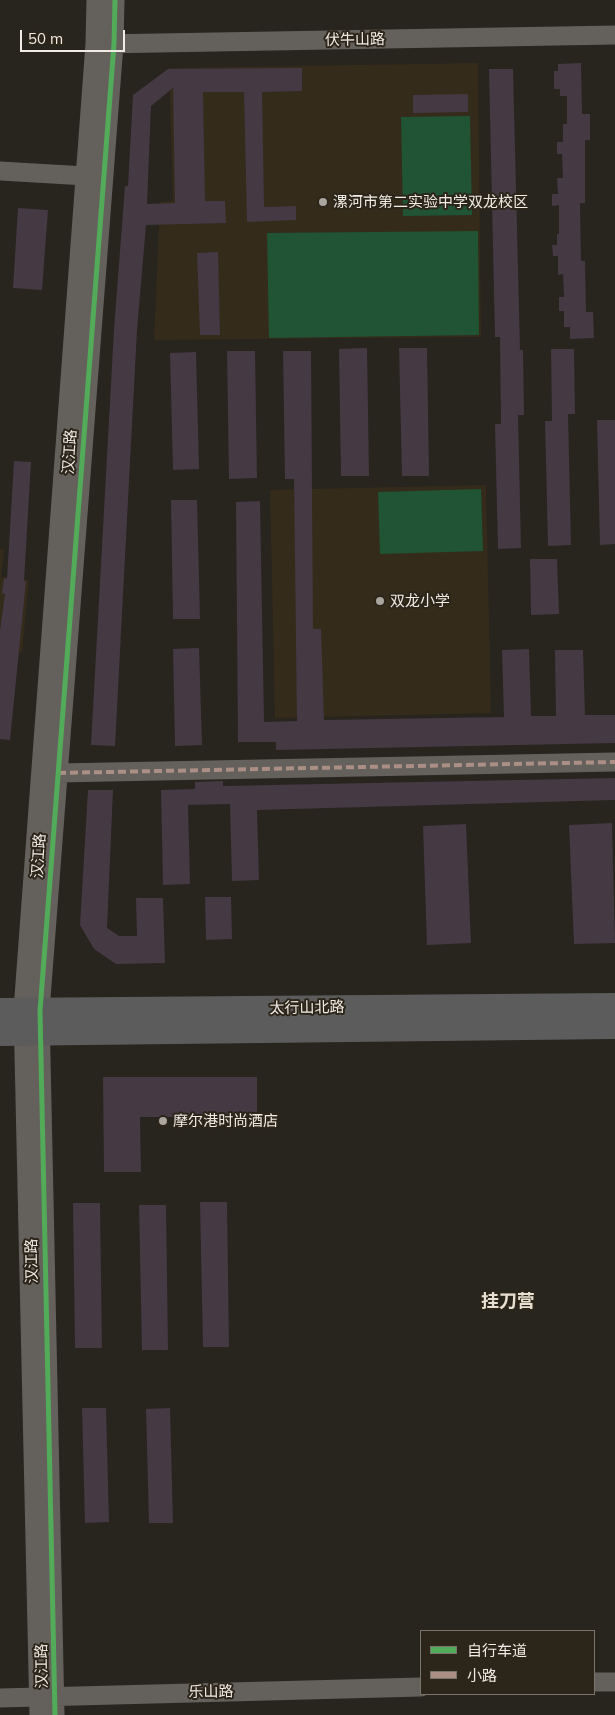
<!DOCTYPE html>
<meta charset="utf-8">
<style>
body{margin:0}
#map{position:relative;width:615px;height:1715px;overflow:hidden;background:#28241e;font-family:Mulish,"Noto Sans SC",sans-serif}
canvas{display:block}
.legend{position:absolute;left:420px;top:1630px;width:175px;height:65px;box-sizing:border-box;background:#2c251a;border:1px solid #7a746b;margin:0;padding:6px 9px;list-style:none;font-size:15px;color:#f0ebe4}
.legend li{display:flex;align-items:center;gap:10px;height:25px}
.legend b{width:25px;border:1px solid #7a746b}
.scale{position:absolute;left:20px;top:30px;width:105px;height:22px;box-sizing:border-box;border:2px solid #f0ebe4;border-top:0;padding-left:6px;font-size:15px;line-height:18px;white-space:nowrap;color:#f0ebe4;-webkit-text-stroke:4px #2c251a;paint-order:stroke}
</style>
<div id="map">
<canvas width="615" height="1715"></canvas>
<ul class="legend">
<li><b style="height:6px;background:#51ab58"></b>自行车道</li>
<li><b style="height:6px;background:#ac8f84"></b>小路</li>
</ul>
<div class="scale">50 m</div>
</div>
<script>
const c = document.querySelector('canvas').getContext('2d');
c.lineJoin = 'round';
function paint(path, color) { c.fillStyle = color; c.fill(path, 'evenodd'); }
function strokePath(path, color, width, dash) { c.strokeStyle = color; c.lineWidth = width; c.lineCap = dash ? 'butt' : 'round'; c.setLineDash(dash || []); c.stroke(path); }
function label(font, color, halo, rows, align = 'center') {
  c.font = font + ' Mulish,"Noto Sans SC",sans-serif'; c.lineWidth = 4; c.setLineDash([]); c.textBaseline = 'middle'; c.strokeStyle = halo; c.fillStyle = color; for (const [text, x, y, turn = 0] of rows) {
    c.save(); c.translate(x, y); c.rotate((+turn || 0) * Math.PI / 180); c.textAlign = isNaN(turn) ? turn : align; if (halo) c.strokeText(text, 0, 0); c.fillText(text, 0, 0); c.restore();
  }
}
paint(new Path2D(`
 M 478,63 L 481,337 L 154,340 L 160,202 L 173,201 L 169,68 Z
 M 486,485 L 491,713 L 275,718 L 270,490 Z
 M 0,549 L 4,550 L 1,577 L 29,580 L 22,653 L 0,651 Z`), '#342b1b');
paint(new Path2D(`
 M 470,116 L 472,215 L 403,216 L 401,117 Z
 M 478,231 L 479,335 L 269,338 L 267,233 Z
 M 481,489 L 483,551 L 380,554 L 378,492 Z`), '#205434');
paint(new Path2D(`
 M 581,63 L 582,114 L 590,114 L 590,140 L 585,140 L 585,203 L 580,203 L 581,261 L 585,261 L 586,312 L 593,312 L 594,338 L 570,339 L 570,327 L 564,327 L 564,311 L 559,311 L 559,297 L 564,297 L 563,274 L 558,275 L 558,256 L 553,256 L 552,245 L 557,245 L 557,234 L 559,234 L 559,205 L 552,206 L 552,194 L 558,194 L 557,178 L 563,178 L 562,154 L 557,154 L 557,142 L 563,142 L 563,124 L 567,124 L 567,96 L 560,96 L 560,89 L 554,89 L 554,71 L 558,71 L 558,64 Z
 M 302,68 L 302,91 L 262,92 L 264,207 L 296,206 L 296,220 L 247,222 L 244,92 L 203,92 L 205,201 L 225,201 L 226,223 L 146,225 L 137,330 L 115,746 L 91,745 L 114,329 L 125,186 L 128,186 L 133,95 L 168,69 ZM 173,88 L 175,203 L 147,204 L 151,106 Z
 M 489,69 L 513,69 L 520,350 L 523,350 L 524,415 L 518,415 L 521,548 L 498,549 L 495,424 L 501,424 L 500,337 L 495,337 Z
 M 468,94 L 468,112 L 413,113 L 413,95 Z
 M 18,208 L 48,210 L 42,290 L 13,288 Z
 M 218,252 L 220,335 L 200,335 L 197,253 Z
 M 367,348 L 369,476 L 341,476 L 339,349 Z
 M 399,348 L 427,348 L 429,476 L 402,476 Z
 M 551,349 L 574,349 L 575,414 L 568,414 L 571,545 L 548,546 L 545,421 L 552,421 Z
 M 227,351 L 255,351 L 257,478 L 229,479 Z
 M 283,351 L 311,351 L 313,629 L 321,629 L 324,720 L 504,717 L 502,650 L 529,649 L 531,716 L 556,716 L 555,650 L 583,650 L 585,715 L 615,715 L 615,743 L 276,750 L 276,742 L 238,742 L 236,502 L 260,501 L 264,722 L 297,721 L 294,479 L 285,479 Z
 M 196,352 L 199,469 L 173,470 L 170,353 Z
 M 597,420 L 615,420 L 615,544 L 600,545 Z
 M 14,461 L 31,462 L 24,581 L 26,581 L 10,740 L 0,739 L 0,631 L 5,594 L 2,593 L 4,578 L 7,579 Z
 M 171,500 L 197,500 L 200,619 L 173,619 Z
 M 530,559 L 557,559 L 559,614 L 531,615 Z
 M 199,648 L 202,745 L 175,746 L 173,649 Z
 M 615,778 L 615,800 L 257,810 L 259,880 L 232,881 L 230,804 L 188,805 L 190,884 L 163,885 L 161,790 L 195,789 L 195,782 L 223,781 L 223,786 Z
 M 88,790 L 113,790 L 107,928 L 119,936 L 137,936 L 136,898 L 163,898 L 165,963 L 116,964 L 94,949 L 80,925 Z
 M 612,823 L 615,943 L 574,944 L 569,825 Z
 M 466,824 L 471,943 L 427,945 L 423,826 Z
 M 205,897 L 231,897 L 232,939 L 206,940 Z
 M 103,1077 L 257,1077 L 257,1117 L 140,1117 L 141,1172 L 104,1172 Z
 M 200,1202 L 227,1202 L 229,1347 L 203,1347 Z
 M 73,1203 L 100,1203 L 102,1348 L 75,1348 Z
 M 139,1205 L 166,1205 L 168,1350 L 142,1350 Z
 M 82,1408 L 106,1408 L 109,1522 L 85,1523 Z
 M 170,1408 L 173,1523 L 149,1523 L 146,1409 Z`), '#453944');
strokePath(new Path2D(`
 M 101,44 L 615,35
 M 0,171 L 86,176
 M 58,773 L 615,762
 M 594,1682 L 615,1682
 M 0,1698 L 421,1687
 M 39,1715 L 23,1010 L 95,44 L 96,0
 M 55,1715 L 40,1011 L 114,44 L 115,0`), '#64605c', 19);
strokePath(new Path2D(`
 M 0,1010 L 615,1005
 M 0,1034 L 615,1027`), '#5b5c5b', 24);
strokePath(new Path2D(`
 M 58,773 L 615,762`), '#ac8f84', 4, [8, 4]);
strokePath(new Path2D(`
 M 55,1715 L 40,1011 L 114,44 L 115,0`), '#51ab58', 5);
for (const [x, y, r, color] of [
 [323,202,5,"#aaa59f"],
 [380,601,5,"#aaa59f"],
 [163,1121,5,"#aaa59f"]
]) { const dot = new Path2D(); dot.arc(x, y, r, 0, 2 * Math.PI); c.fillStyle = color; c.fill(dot); strokePath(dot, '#2c251a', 2); }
label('15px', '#f0ebe4', '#2c251a', [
 ["伏牛山路",355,40,-1],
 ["汉江路",70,452,-86],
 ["汉江路",39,856,-86],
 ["太行山北路",307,1008,-1],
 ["汉江路",32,1261,-91],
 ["汉江路",42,1666,-91],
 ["乐山路",211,1692,-1]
]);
label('15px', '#f0ebe4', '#2c251a', [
 ["漯河市第二实验中学双龙校区",333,202],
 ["双龙小学",390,601],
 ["摩尔港时尚酒店",173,1121]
], 'left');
label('bold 18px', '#e9e0d1', '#2c251a', [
 ["挂刀营",508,1302]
]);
</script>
